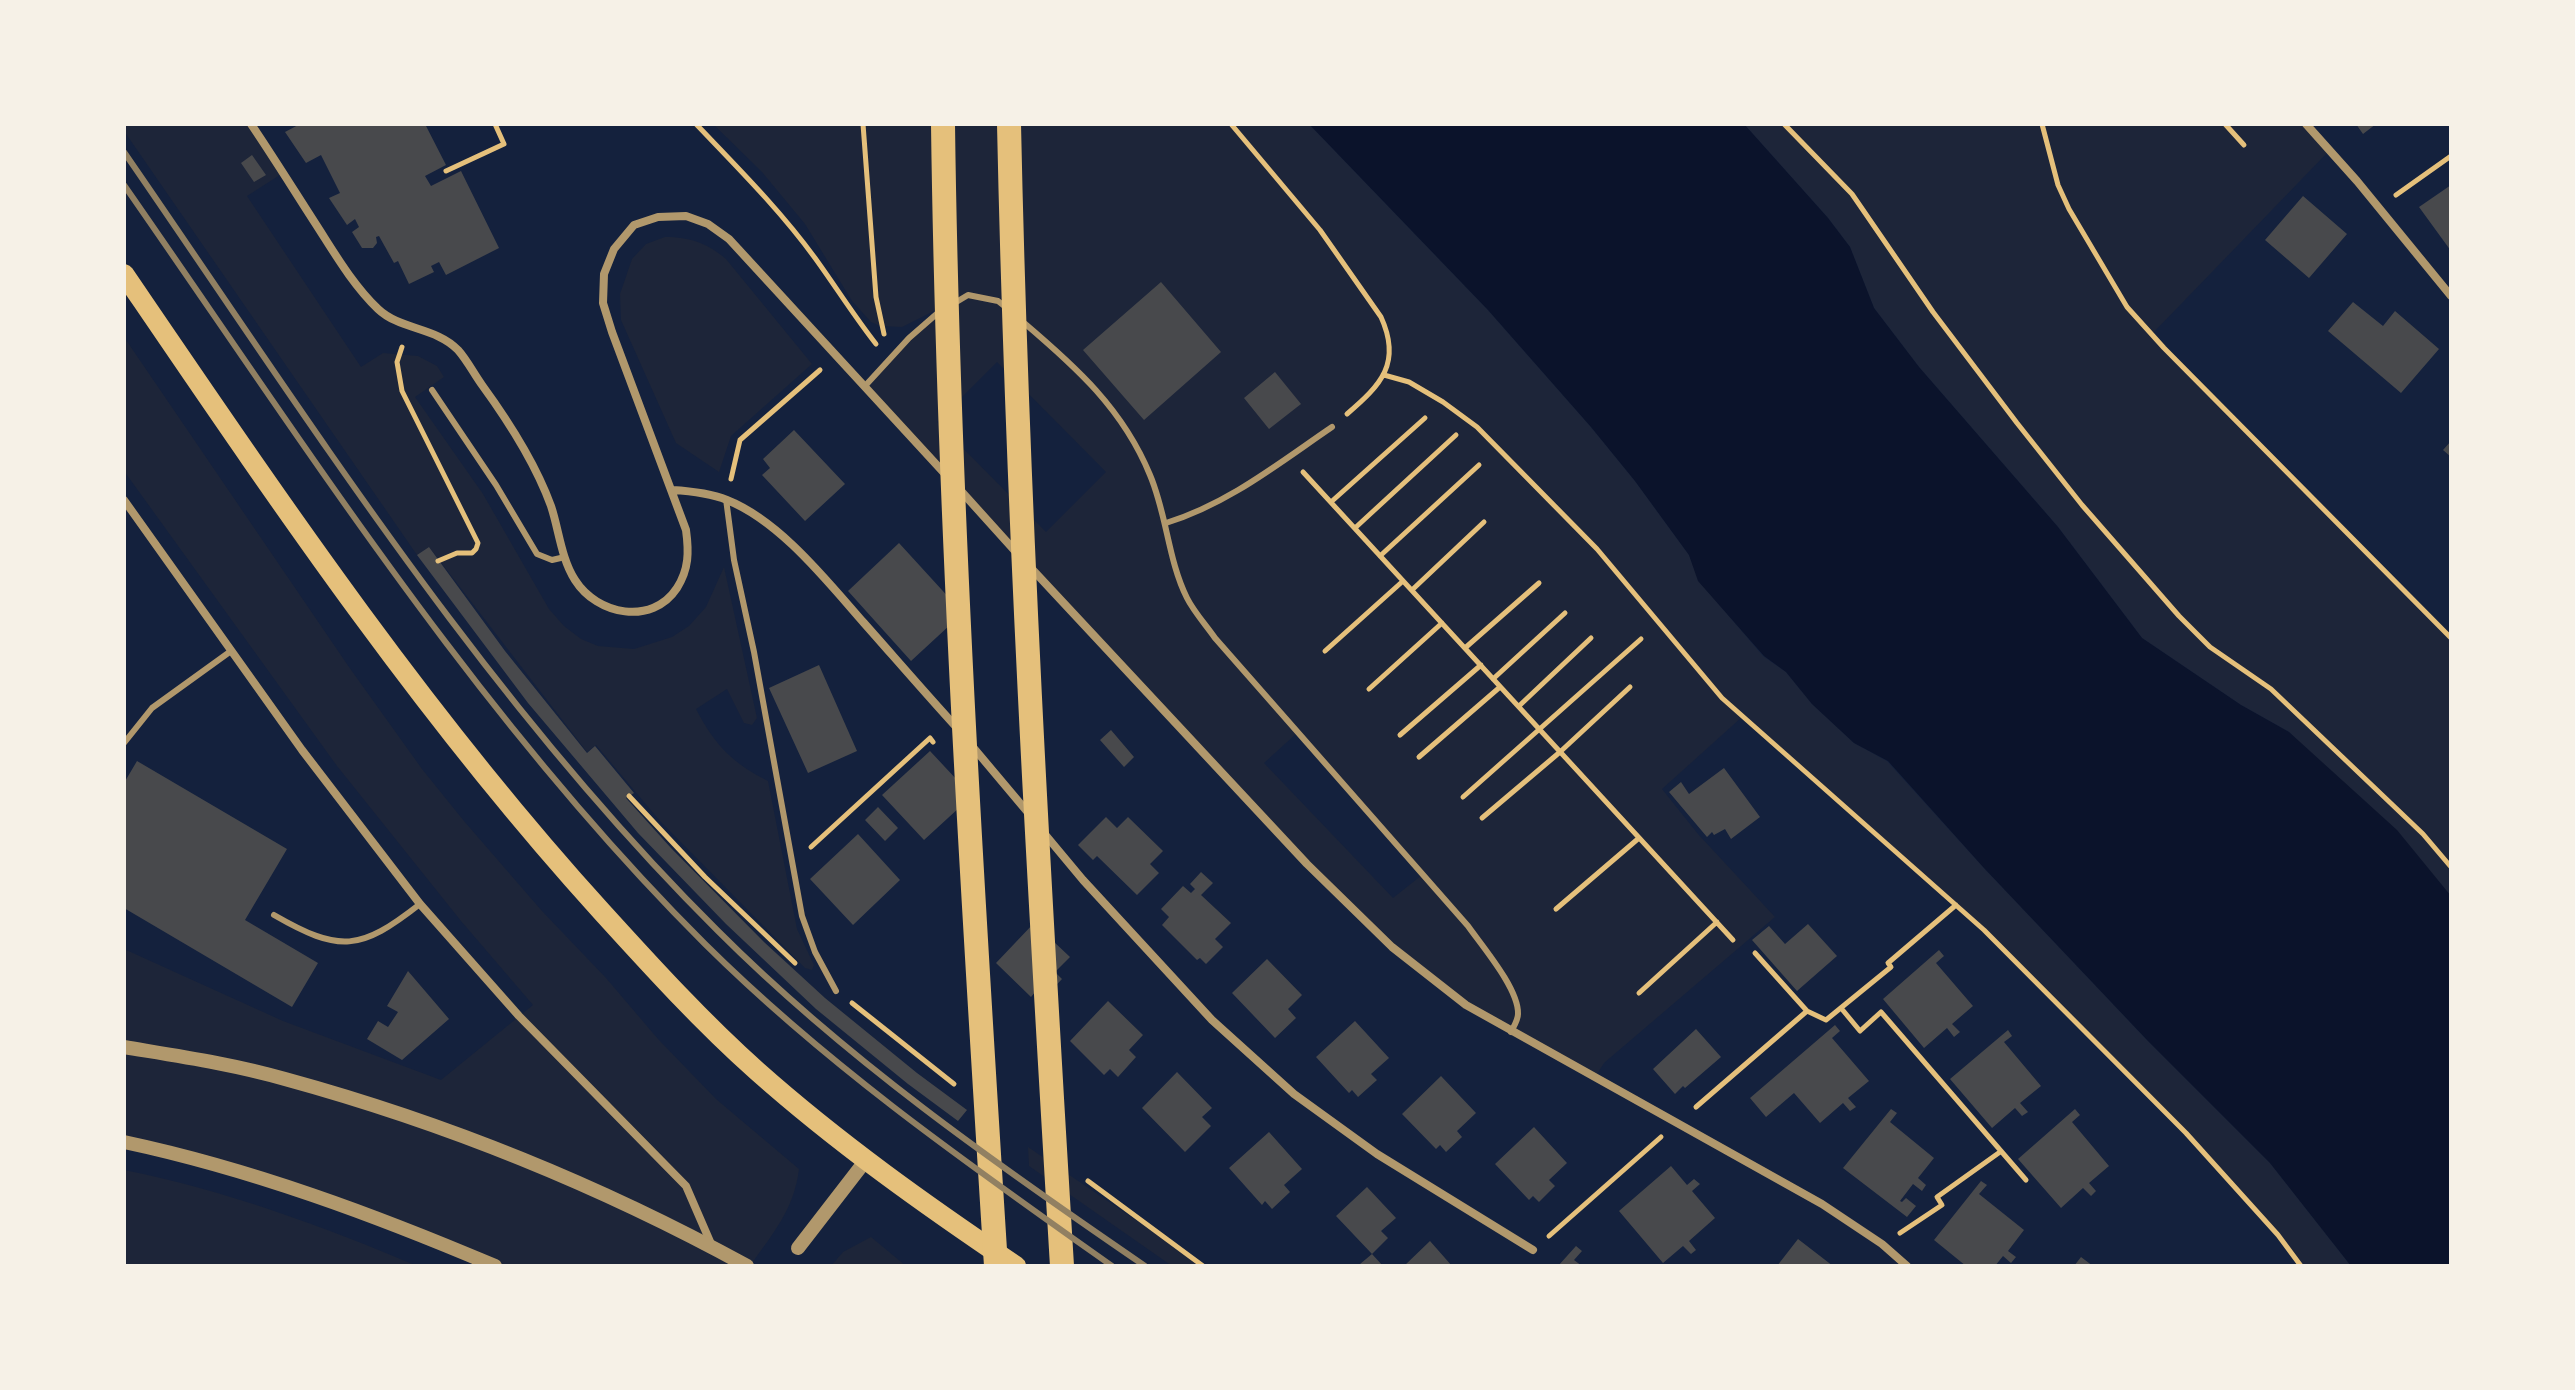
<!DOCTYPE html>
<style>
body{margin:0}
#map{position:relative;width:2575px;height:1390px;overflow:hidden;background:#14213d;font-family:"PT Serif",serif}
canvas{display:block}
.frame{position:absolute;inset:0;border:126px solid #f6f1e7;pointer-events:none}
</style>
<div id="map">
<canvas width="2575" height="1390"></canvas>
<div class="frame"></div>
</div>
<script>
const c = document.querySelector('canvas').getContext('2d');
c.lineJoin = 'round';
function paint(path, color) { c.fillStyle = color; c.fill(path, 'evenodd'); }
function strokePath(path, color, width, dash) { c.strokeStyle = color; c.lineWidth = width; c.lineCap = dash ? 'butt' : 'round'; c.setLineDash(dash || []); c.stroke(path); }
paint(new Path2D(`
 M 124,124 L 250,124 L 283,173 L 247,196 L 361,367 L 383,353 L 418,356 L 437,366 L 444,377 L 415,397 L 483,494 L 549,609 L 564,626 L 581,639 L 598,646 L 634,649 L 672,637 L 689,626 L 706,607 L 724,567 L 757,718 L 752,725 L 744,723 L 727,689 L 696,709 C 715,745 732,763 768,781 L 797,929 L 814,965 L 812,970 L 805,968 L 660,821 L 596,745 L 587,752 L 429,547 L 417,555 L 124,131 Z
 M 713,124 L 1230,124 L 1303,211 L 1232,124 L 1309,124 L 1488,310 L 1591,427 L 1635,481 L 1689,555 L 1699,581 L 1763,656 L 1786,672 L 1812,704 L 1854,743 L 1887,761 L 1984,868 L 2148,1041 L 2270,1163 L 2351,1266 L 2302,1266 L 2278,1234 L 2186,1132 L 1985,930 L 1723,698 L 1656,619 L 1722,699 L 1742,717 L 1662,789 L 1698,834 L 1775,917 L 1604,1063 L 1594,1079 L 1513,1031 C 1515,1025 1519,1020 1518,1013 C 1518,987 1484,946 1469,925 L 1215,637 L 1189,599 L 1176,567 L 1166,522 L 1152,475 L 1129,430 L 1109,401 L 1068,360 L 999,300 L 968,294 L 902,327 L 880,326 L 871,322 L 852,301 L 805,224 L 762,172 ZM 1388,366 L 1385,375 C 1442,391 1490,433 1527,478 C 1510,464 1495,445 1478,429 C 1451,406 1418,386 1385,376 L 1380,383 Z
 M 1744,124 L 2303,124 L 2328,152 L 2153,333 L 2125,308 L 2451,641 L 2451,896 L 2289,732 L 2241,705 L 2142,638 L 2058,527 L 1919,367 L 1874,308 L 1850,247 L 1828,218 Z
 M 665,237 C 690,237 707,243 726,259 L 812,364 L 731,436 L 719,472 L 676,443 L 621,320 L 620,294 L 632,259 L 646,244 Z
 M 968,297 L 997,303 L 1066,362 L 1107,402 L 1127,431 L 1150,476 L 1187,600 L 1297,733 L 1264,763 L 1393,898 L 1422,875 C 1449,906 1507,967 1516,1006 C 1518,1015 1515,1022 1511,1030 C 1386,958 1291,846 1193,741 C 1084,624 974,508 864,392 L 910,339 L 939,312 ZM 997,362 L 1106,472 L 1046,532 L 937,422 Z
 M 124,337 L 349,667 L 422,769 L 464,821 L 542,911 L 606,978 L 658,1039 L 716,1099 L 799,1169 C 794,1210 773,1233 750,1266 L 497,1266 L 415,1231 L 124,1141 L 124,949 L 283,1021 L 441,1080 L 533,1005 L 461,921 L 337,766 L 124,471 Z
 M 1028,1147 L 1183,1252 L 1202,1266 L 1172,1266 L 1029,1166 Z
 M 124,1170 C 221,1189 326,1227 417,1266 L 124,1266 Z
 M 871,1237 L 906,1266 L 831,1266 L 843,1252 Z`), '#1d2539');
paint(new Path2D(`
 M 1309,124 L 1744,124 L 1828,218 L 1850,247 L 1874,308 L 1919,367 L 2058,527 L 2142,638 L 2241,705 L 2289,732 L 2397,830 L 2451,896 L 2451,1266 L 2351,1266 L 2270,1163 L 2148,1041 L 1984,868 L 1888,761 L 1854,743 L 1812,704 L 1786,672 L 1764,656 L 1698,581 L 1689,555 L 1635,481 L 1591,427 L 1488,310 Z`), '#0b132b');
paint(new Path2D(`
 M 300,124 L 425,124 L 446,165 L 425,176 L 431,186 L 461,171 L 499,248 L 446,275 L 439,262 L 431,266 L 434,272 L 409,284 L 398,261 L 394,263 L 379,236 L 376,237 L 377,243 L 373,248 L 362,248 L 352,232 L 359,227 L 355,219 L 347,225 L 329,198 L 340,193 L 321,155 L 306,163 L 285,132 Z
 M 2356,124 L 2376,124 L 2363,134 Z
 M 252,155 L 266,175 L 254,182 L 241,163 Z
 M 2451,185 L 2451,251 L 2419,207 Z
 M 2303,196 L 2347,234 L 2309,278 L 2265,240 Z
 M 1161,282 L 1221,352 L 1144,420 L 1083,350 Z
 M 2353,302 L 2383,326 L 2395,311 L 2439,349 L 2401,393 L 2328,331 Z
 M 1275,372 L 1301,404 L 1269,429 L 1244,398 Z
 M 794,430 L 845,484 L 805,521 L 762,475 L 770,468 L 763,459 Z
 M 2451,441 L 2451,457 L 2443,450 Z
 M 899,543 L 963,613 L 911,661 L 848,591 Z
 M 429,547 L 505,651 L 587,753 L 595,746 L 634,793 L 626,798 L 671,848 L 764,942 L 825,998 L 917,1073 L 967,1110 L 958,1121 L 908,1084 L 816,1009 L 726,924 L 638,833 L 528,703 L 417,555 Z
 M 819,665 L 857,751 L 808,773 L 769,688 Z
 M 1111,730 L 1134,757 L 1124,767 L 1100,740 Z
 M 930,751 L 972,796 L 924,840 L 882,795 Z
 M 137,761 L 287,849 L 245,920 L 318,963 L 292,1007 L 124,908 L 124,783 Z
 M 1724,768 L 1760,817 L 1731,839 L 1725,829 L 1714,835 L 1712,832 L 1707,837 L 1669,792 L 1681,782 L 1689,794 Z
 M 878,807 L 898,828 L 885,841 L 865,820 Z
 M 1106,817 L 1117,828 L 1128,817 L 1163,851 L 1150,864 L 1159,873 L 1137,895 L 1097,856 L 1093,860 L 1078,845 Z
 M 858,834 L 900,880 L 853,925 L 810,879 Z
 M 1201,872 L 1213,883 L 1201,895 L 1231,923 L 1215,939 L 1223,947 L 1206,964 L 1200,958 L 1197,960 L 1162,925 L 1169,917 L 1161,909 L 1183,886 L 1191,893 L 1195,889 L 1190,884 Z
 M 1034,923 L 1070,957 L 1055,972 L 1062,979 L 1044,998 L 1036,991 L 1031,997 L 996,963 Z
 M 1808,924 L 1837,956 L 1797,991 L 1752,940 L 1769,926 L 1785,944 Z
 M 1939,950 L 1944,956 L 1936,963 L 1973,1006 L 1952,1024 L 1960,1032 L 1954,1037 L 1947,1028 L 1924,1048 L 1883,999 Z
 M 1267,959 L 1302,995 L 1288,1009 L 1296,1018 L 1275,1038 L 1232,993 Z
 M 408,971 L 449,1019 L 402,1060 L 367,1039 L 378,1021 L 388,1027 L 398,1012 L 387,1006 Z
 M 1108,1001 L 1143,1035 L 1129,1050 L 1136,1057 L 1118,1077 L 1110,1069 L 1104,1075 L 1070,1041 Z
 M 1355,1021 L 1389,1058 L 1371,1074 L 1377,1080 L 1358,1097 L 1352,1090 L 1349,1093 L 1316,1057 Z
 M 1835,1025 L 1840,1031 L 1832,1038 L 1869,1081 L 1848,1098 L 1856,1107 L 1850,1111 L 1843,1103 L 1820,1123 L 1794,1093 L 1766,1117 L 1750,1098 Z
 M 1696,1029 L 1721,1057 L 1685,1088 L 1683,1086 L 1675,1094 L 1653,1069 Z
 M 2008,1030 L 2012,1036 L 2004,1042 L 2041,1086 L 2020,1103 L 2028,1112 L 2022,1116 L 2015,1108 L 1992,1128 L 1950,1079 Z
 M 1177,1072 L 1212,1108 L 1202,1117 L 1211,1126 L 1185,1152 L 1142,1108 Z
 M 1441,1076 L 1476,1113 L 1457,1131 L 1462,1137 L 1446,1152 L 1440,1145 L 1436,1149 L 1402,1114 Z
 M 1891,1109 L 1897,1113 L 1890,1122 L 1934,1158 L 1918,1178 L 1926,1185 L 1922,1191 L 1913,1184 L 1900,1201 L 1902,1202 L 1906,1198 L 1916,1206 L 1907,1217 L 1843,1168 Z
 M 2075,1109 L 2080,1115 L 2072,1122 L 2109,1166 L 2089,1183 L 2096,1191 L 2091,1196 L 2083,1188 L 2061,1208 L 2018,1159 Z
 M 1534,1127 L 1567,1163 L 1549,1180 L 1555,1186 L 1539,1202 L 1533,1196 L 1529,1200 L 1495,1164 Z
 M 1269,1132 L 1302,1169 L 1284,1185 L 1290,1192 L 1272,1209 L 1265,1201 L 1262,1205 L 1229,1168 Z
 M 1671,1166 L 1687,1185 L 1694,1179 L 1700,1184 L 1692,1191 L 1715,1218 L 1689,1241 L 1696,1250 L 1691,1254 L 1683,1246 L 1663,1263 L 1619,1211 Z
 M 1981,1181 L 1987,1185 L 1979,1194 L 2024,1230 L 2008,1251 L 2016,1257 L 2011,1263 L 2003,1256 L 1995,1266 L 1966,1266 L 1934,1240 Z
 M 1367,1187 L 1396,1218 L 1381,1231 L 1388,1238 L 1372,1254 L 1336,1216 Z
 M 1798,1239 L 1833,1266 L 1777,1266 Z
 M 1430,1241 L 1452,1266 L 1404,1266 Z
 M 1576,1246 L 1582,1251 L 1574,1260 L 1582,1266 L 1558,1266 Z
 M 1372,1254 L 1383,1266 L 1362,1266 L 1360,1264 Z
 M 2081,1257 L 2093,1266 L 2074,1266 Z`), '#48494c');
strokePath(new Path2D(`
 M 696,124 C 737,167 780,210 815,258 C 836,287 854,316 876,344
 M 863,124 L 876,297 L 884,334
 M 1231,124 L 1320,230 L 1381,317 C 1402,363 1381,385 1347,414
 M 1784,124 L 1852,194 L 1933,312 L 2017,423 L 2082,505 L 2179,616 L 2210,647 L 2271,689 L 2423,834 L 2451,867
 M 2042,124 L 2058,185 L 2069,209 L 2127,307 L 2164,348 L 2451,638
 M 2225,124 L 2244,145
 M 446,171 L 504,144 L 495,124
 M 2396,195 L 2451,156
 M 402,347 L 397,362 L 402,391 L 478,543 L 476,549 L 472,553 L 457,553 L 438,561
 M 1384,375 L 1409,382 L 1443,402 L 1477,427 L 1597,549 L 1722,698 L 1984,930 L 2186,1133 L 2278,1235 L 2301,1266
 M 1303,472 L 1733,940
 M 731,479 L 740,440 L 820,370
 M 1331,502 L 1425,418
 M 1355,528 L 1456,435
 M 1380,556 L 1479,465
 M 1412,590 L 1484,522
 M 1465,648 L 1539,583
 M 1325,651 L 1403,581
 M 1493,679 L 1565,613
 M 1369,689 L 1442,623
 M 1519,706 L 1591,638
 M 1400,735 L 1481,665
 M 1419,757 L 1500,687
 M 629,796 L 705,877 L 795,963
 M 1463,797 L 1641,639
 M 1482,818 L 1560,752 L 1630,687
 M 811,847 L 930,738 L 933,742
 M 1556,909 L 1639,838
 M 1755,953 L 1807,1011 L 1826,1020 L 1891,967 L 1888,963 L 1956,905
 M 1639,993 L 1717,922
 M 852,1003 L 954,1084
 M 1841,1008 L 1860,1031 L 1881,1012 L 2026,1180
 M 1696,1107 L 1807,1011
 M 1088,1181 L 1203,1266
 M 1900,1233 L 1942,1205 L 1937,1197 L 2000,1152
 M 1549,1236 L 1661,1137`), '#e5c07b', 5);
strokePath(new Path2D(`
 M 953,304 L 968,295 L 998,301 L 1008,309
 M 1023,322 C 1076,367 1123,409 1150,475 C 1167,515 1168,560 1187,598 C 1194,612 1206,625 1215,638 L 1468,926 C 1482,946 1519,989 1518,1014 C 1518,1020 1514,1026 1511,1032
 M 865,386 L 909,338 L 940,311
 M 432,390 L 496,485 L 537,554 L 552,560 L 565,557
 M 726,499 L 734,560 L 754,652 L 802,916 L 815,952 L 836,991
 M 1166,523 C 1228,504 1279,463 1332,427
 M 124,743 L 152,708 L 231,651
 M 274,915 C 340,953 360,951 420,904`), '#b1986c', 6);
strokePath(new Path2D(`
 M 251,124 C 274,158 295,192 317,226 C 335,254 353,285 378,309 C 400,330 436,327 458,350 C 467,360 474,374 482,385 C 509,422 535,462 551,506 C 559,530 561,558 575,580 C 597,615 652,626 677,588 C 689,569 689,552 686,530 L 612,332 L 603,303 L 604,274 L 614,249 L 634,225 L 658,217 L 686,216 L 708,224 L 729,239 L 946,475
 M 2306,124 L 2357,181 L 2451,296
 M 672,490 C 690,491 710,493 727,500 C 780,521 827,581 864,623 C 895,658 926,694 958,729
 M 961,491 L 1016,552
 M 124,500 L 302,750 L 420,904 L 519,1016 L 686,1186 L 712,1246
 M 1031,568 L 1307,864 L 1392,947 L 1466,1005 L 1822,1204 L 1882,1244 L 1907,1266
 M 972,746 L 1030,815
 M 1043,832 L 1083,880 L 1212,1020 L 1294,1094 L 1377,1154 L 1533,1250`), '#b1986c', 8);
strokePath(new Path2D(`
 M 124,1047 C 178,1056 233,1064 285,1079 C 446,1123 601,1186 747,1266
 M 124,1142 C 251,1169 375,1215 495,1266
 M 798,1248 L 866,1160`), '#b1986c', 14);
strokePath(new Path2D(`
 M 124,274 C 274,494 422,714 602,912 C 652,967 702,1022 757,1071 C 838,1143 927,1206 1016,1266`), '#e5c07b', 20);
strokePath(new Path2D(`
 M 943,124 C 948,505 972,886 996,1266
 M 1009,124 C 1017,505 1039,885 1062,1266`), '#e5c07b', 24);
strokePath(new Path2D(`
 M 124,152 C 309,420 485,700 718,931 C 846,1059 996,1164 1145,1266
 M 124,185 C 306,446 478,718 705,944 C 829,1067 971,1166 1112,1266`), '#918062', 6);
</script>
